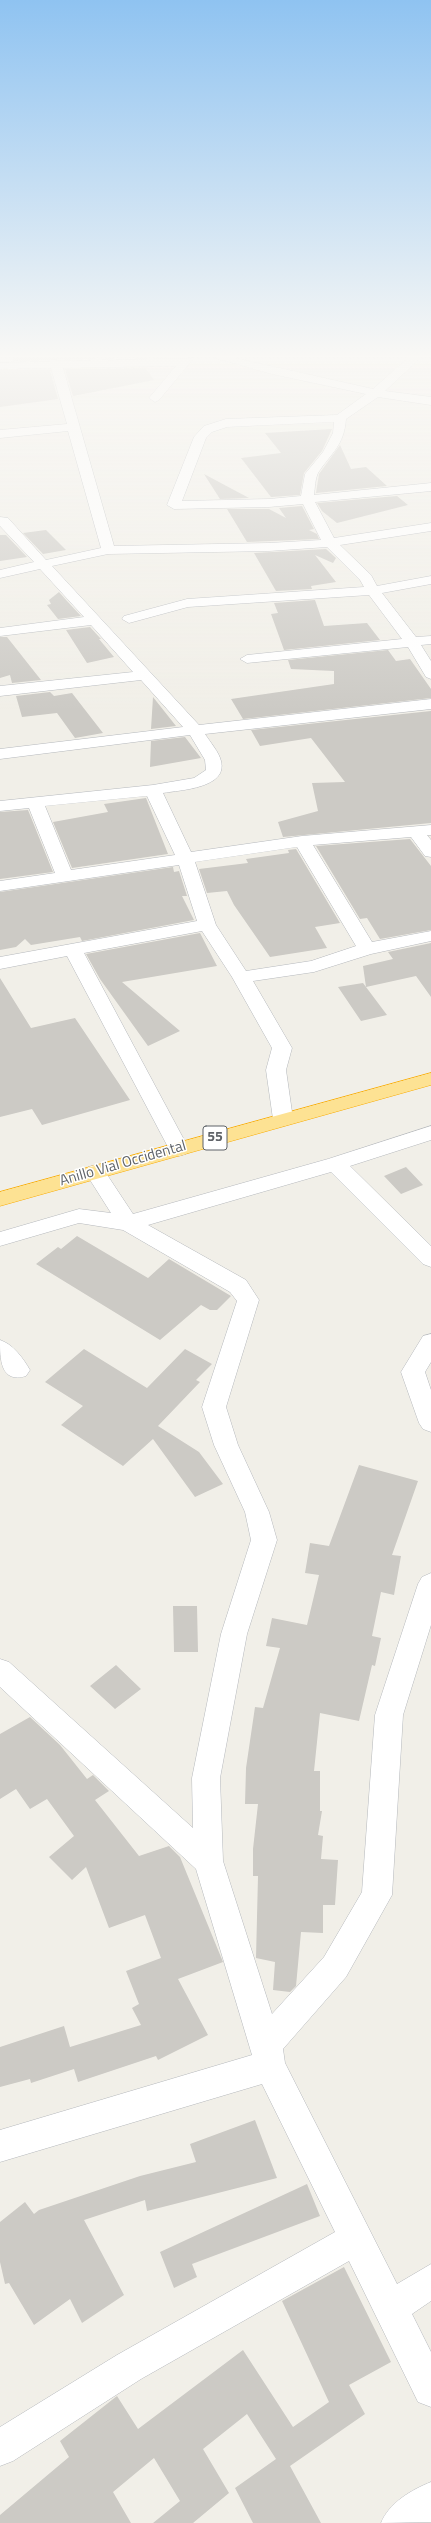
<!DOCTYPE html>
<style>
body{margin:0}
canvas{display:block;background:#f1efe8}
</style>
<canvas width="431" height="2523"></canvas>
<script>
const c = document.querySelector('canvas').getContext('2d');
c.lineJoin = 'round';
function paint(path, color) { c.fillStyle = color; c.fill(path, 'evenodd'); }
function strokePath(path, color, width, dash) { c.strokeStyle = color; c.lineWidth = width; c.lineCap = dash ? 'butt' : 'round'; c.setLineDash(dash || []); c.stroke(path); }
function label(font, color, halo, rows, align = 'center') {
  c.font = font + ' "Titillium Web",sans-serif'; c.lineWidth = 3; c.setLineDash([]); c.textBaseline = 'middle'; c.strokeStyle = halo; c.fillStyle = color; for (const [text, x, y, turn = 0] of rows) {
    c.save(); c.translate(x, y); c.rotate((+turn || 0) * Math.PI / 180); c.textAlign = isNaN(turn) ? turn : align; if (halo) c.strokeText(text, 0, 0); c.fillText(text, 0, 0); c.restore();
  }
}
paint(new Path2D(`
 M 13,358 L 125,358 L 13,361 Z
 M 146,368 L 154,380 L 73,396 L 65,369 Z
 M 0,370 L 50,370 L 58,399 L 0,407 Z
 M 332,429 L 322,451 L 304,473 L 300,495 L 271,497 L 241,458 L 281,453 L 265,433 Z
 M 340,445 L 351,469 L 366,467 L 387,486 L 316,493 L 319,474 Z
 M 204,474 L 249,498 L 220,499 Z
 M 397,496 L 408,505 L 337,523 L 322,511 L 317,503 Z
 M 302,506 L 314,529 L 309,530 L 317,534 L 319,539 L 247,542 L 227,509 L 269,509 L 286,518 L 279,508 Z
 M 46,530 L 66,550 L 43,554 L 23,533 Z
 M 0,535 L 6,535 L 27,557 L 0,561 Z
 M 326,549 L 336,558 L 333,563 L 315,555 L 336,582 L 311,586 L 312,589 L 276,591 L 254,553 Z
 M 59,592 L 67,601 L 81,616 L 58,619 L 47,605 L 51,604 L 49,600 Z
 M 315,600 L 324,626 L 367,623 L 380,640 L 284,650 L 271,614 L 278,613 L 274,603 Z
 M 90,627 L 101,639 L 99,639 L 114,657 L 87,663 L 66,630 Z
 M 0,637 L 7,637 L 41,680 L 12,683 L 10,675 L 0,678 Z
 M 388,650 L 396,661 L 410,659 L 431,689 L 431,698 L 243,719 L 231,699 L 334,684 L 334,671 L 291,669 L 288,660 Z
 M 50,692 L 54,696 L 72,693 L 103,733 L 75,738 L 57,713 L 22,717 L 16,696 Z
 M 153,697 L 176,726 L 151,729 Z
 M 431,711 L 431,823 L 283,837 L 278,822 L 318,811 L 312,783 L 345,782 L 311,738 L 260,746 L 251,730 Z
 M 185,737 L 201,758 L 150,767 L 151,741 Z
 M 146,798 L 168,854 L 72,868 L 53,822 L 108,812 L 104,804 Z
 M 28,810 L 53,872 L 0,879 L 0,812 Z
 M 410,839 L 431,866 L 431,930 L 380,939 L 367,918 L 360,919 L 316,846 Z
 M 296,849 L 340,923 L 315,927 L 327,948 L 270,957 L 234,905 L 227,891 L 207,893 L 199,869 L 248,863 L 246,859 L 289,853 L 288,850 Z
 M 173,867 L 174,872 L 179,871 L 187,896 L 182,896 L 194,920 L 82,941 L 80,937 L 31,945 L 25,939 L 16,947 L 0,950 L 0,892 Z
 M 200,933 L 217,966 L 122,982 L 180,1031 L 148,1046 L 100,979 L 86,954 Z
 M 431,943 L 431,997 L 416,976 L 366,987 L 363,966 L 393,959 L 388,952 Z
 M 0,978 L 31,1028 L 75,1018 L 130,1100 L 42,1125 L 32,1109 L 0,1117 Z
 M 363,983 L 387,1015 L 361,1021 L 338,987 Z
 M 406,1167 L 423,1185 L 401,1194 L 384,1176 Z
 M 77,1236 L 148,1278 L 169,1259 L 231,1296 L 217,1310 L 210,1310 L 201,1305 L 160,1340 L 36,1264 L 58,1247 L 61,1249 Z
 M 84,1349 L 147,1388 L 185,1349 L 212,1364 L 196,1380 L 200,1382 L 158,1426 L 199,1452 L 223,1484 L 195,1497 L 153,1439 L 123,1466 L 61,1425 L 83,1406 L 45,1382 Z
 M 359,1465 L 418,1481 L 392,1555 L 401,1556 L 394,1595 L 381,1592 L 372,1636 L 381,1638 L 375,1666 L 372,1665 L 359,1721 L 320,1713 L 314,1771 L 320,1771 L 320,1811 L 322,1811 L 318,1835 L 323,1836 L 321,1859 L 338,1860 L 335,1905 L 323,1905 L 323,1933 L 301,1932 L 296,1986 L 290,1992 L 273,1990 L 275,1962 L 256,1958 L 258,1876 L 253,1876 L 253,1849 L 258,1804 L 245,1804 L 246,1768 L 255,1707 L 263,1708 L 280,1648 L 266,1646 L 272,1618 L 307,1625 L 319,1575 L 305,1573 L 310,1543 L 329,1546 Z
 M 173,1606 L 197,1606 L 198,1652 L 174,1652 Z
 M 116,1665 L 141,1689 L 115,1709 L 90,1686 Z
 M 30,1717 L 60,1745 L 87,1779 L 93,1775 L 109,1791 L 95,1800 L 139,1856 L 169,1846 L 180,1857 L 223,1962 L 178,1979 L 208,2035 L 158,2060 L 156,2056 L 78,2082 L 74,2069 L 31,2083 L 30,2079 L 0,2087 L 0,2047 L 64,2026 L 70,2047 L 141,2025 L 132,2008 L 139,2004 L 126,1971 L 161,1958 L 145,1915 L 109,1928 L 86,1867 L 72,1880 L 49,1857 L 74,1836 L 47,1799 L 30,1809 L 16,1789 L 0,1799 L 0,1734 Z
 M 255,2120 L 277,2178 L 147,2211 L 145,2200 L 84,2220 L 124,2295 L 82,2323 L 70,2299 L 34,2325 L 9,2283 L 5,2284 L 0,2262 L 0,2222 L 25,2202 L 34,2214 L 39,2210 L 140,2176 L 196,2162 L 190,2144 Z
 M 307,2184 L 320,2216 L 192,2264 L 197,2277 L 174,2288 L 160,2252 Z
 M 344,2267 L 391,2362 L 349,2385 L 365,2414 L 290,2466 L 321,2523 L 253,2523 L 235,2488 L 276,2459 L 247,2414 L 203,2449 L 229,2493 L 193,2523 L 153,2523 L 180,2501 L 154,2458 L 113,2492 L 131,2523 L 0,2523 L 0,2515 L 69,2457 L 60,2441 L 117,2396 L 138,2429 L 243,2350 L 293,2427 L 329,2402 L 282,2301 Z`), '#cccac5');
const minor = new Path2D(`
 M 194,358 L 159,400 L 155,402 L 149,398 L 176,366 L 63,368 L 114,546 L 269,543 L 321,540 L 303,504 L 269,507 L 174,509 L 167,505 L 194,437 L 204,426 L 226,419 L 337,415 L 366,394 L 272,374 L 215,358 L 235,358 L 373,389 L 408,358 L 420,358 L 385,391 L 431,397 L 431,405 L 378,397 L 346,419 C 344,446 331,453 318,473 C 315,479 315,488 314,495 L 431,483 L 431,491 L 315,502 L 334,538 L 431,523 L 431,531 L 340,545 L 371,575 L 377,586 L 431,576 L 431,584 L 382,593 L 416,637 L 431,636 L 431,644 L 421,645 L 431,661 L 431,679 L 426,677 L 408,647 L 247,663 L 240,659 L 247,655 L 402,639 L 369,595 L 188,607 L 129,623 L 122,619 L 124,616 L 187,599 L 364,587 L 360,580 L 327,547 L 269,551 L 108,554 L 52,566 L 199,725 L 431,699 L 431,709 L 205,734 C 210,742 219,752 221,761 C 228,788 181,790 163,793 L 191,852 L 302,836 L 431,825 L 431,835 L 427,835 L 431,840 L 431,857 L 425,856 L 411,837 L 313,845 L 372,942 L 431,931 L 431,941 L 371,954 L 314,972 L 253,981 L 292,1048 L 286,1070 L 293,1119 L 290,1124 L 283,1126 L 276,1124 L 273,1119 L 266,1070 L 272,1048 L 232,977 L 202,931 L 84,953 L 189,1149 L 186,1154 L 179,1156 L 172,1154 L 169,1149 L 67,956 L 0,969 L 0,957 L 197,921 L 179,865 L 0,891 L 0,881 L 55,873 L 29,808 L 0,811 L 0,801 L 153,785 L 194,778 L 206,770 L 205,760 L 190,735 L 0,759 L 0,749 L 183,727 L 141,680 L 0,696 L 0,686 L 133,672 L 91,625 L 0,636 L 0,628 L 84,617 L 40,569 L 0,578 L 0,570 L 34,562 L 0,526 L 0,517 L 8,518 L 46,560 L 101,548 L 68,431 L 0,438 L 0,430 L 67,424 L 51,368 L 0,369 L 0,363 ZM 334,422 L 333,433 L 323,452 L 305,474 L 301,496 L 269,499 L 182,501 L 206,438 L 212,432 L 227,427 ZM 147,796 L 175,855 L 71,870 L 45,806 ZM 297,847 L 356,946 L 311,961 L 246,971 L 216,925 L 195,862 Z
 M 431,1126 L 431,1140 L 350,1166 L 431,1246 L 431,1267 L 423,1264 L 331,1172 L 148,1225 L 246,1280 L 259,1300 L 226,1407 L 238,1445 L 269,1512 L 277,1540 L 247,1634 L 220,1778 L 223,1861 L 272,2014 L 324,1957 L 362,1892 L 375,1715 L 418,1584 L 422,1577 L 431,1573 L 431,1625 L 403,1715 L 392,1895 L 346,1977 L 283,2049 L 285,2063 L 397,2284 L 431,2264 L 431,2301 L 412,2314 L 431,2352 L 431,2407 L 418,2402 L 349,2261 L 141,2379 L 13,2461 L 0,2466 L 0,2427 L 117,2355 L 335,2232 L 262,2084 L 0,2162 L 0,2130 L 252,2055 L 196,1869 L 0,1687 L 0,1659 L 9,1662 L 193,1828 L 192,1778 L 221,1634 L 251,1540 L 245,1512 L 214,1445 L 202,1407 L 237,1301 L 230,1292 L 123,1230 L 79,1223 L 0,1246 L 0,1232 L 79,1209 L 111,1213 L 85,1172 L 88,1167 L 95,1165 L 102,1167 L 133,1214 L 328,1159 Z
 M 431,1334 L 431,1362 L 425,1372 L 431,1390 L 431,1432 L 423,1429 L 419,1423 L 401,1372 L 423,1336 Z
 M 0,1340 C 13,1344 23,1358 30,1370 L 26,1376 C 0,1384 0,1358 0,1340 Z
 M 431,2482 L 431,2522 L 381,2523 C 389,2503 411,2490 431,2482 Z`);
const highway = new Path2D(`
 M 431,1073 L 431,1085 L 0,1206 L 0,1192 Z`);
strokePath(minor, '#b5b8bc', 1);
strokePath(highway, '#f9ab00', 1);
paint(minor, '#fff');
paint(highway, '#fde293');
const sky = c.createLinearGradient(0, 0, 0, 711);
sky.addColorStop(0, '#8fc3f1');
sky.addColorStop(0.5, '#f9f8f5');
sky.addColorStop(1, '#f9f8f500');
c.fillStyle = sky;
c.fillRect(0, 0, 431, 711);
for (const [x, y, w] of [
 [215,1138,24]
]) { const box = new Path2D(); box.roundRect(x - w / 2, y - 12, w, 24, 3); c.fillStyle = '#fff'; c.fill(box); strokePath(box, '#5f6368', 1); }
label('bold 14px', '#5f6368', null, [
 ["55",215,1138]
]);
label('15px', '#5f6368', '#fff', [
 ["Anillo Vial Occidental",123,1164,-16]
]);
</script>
